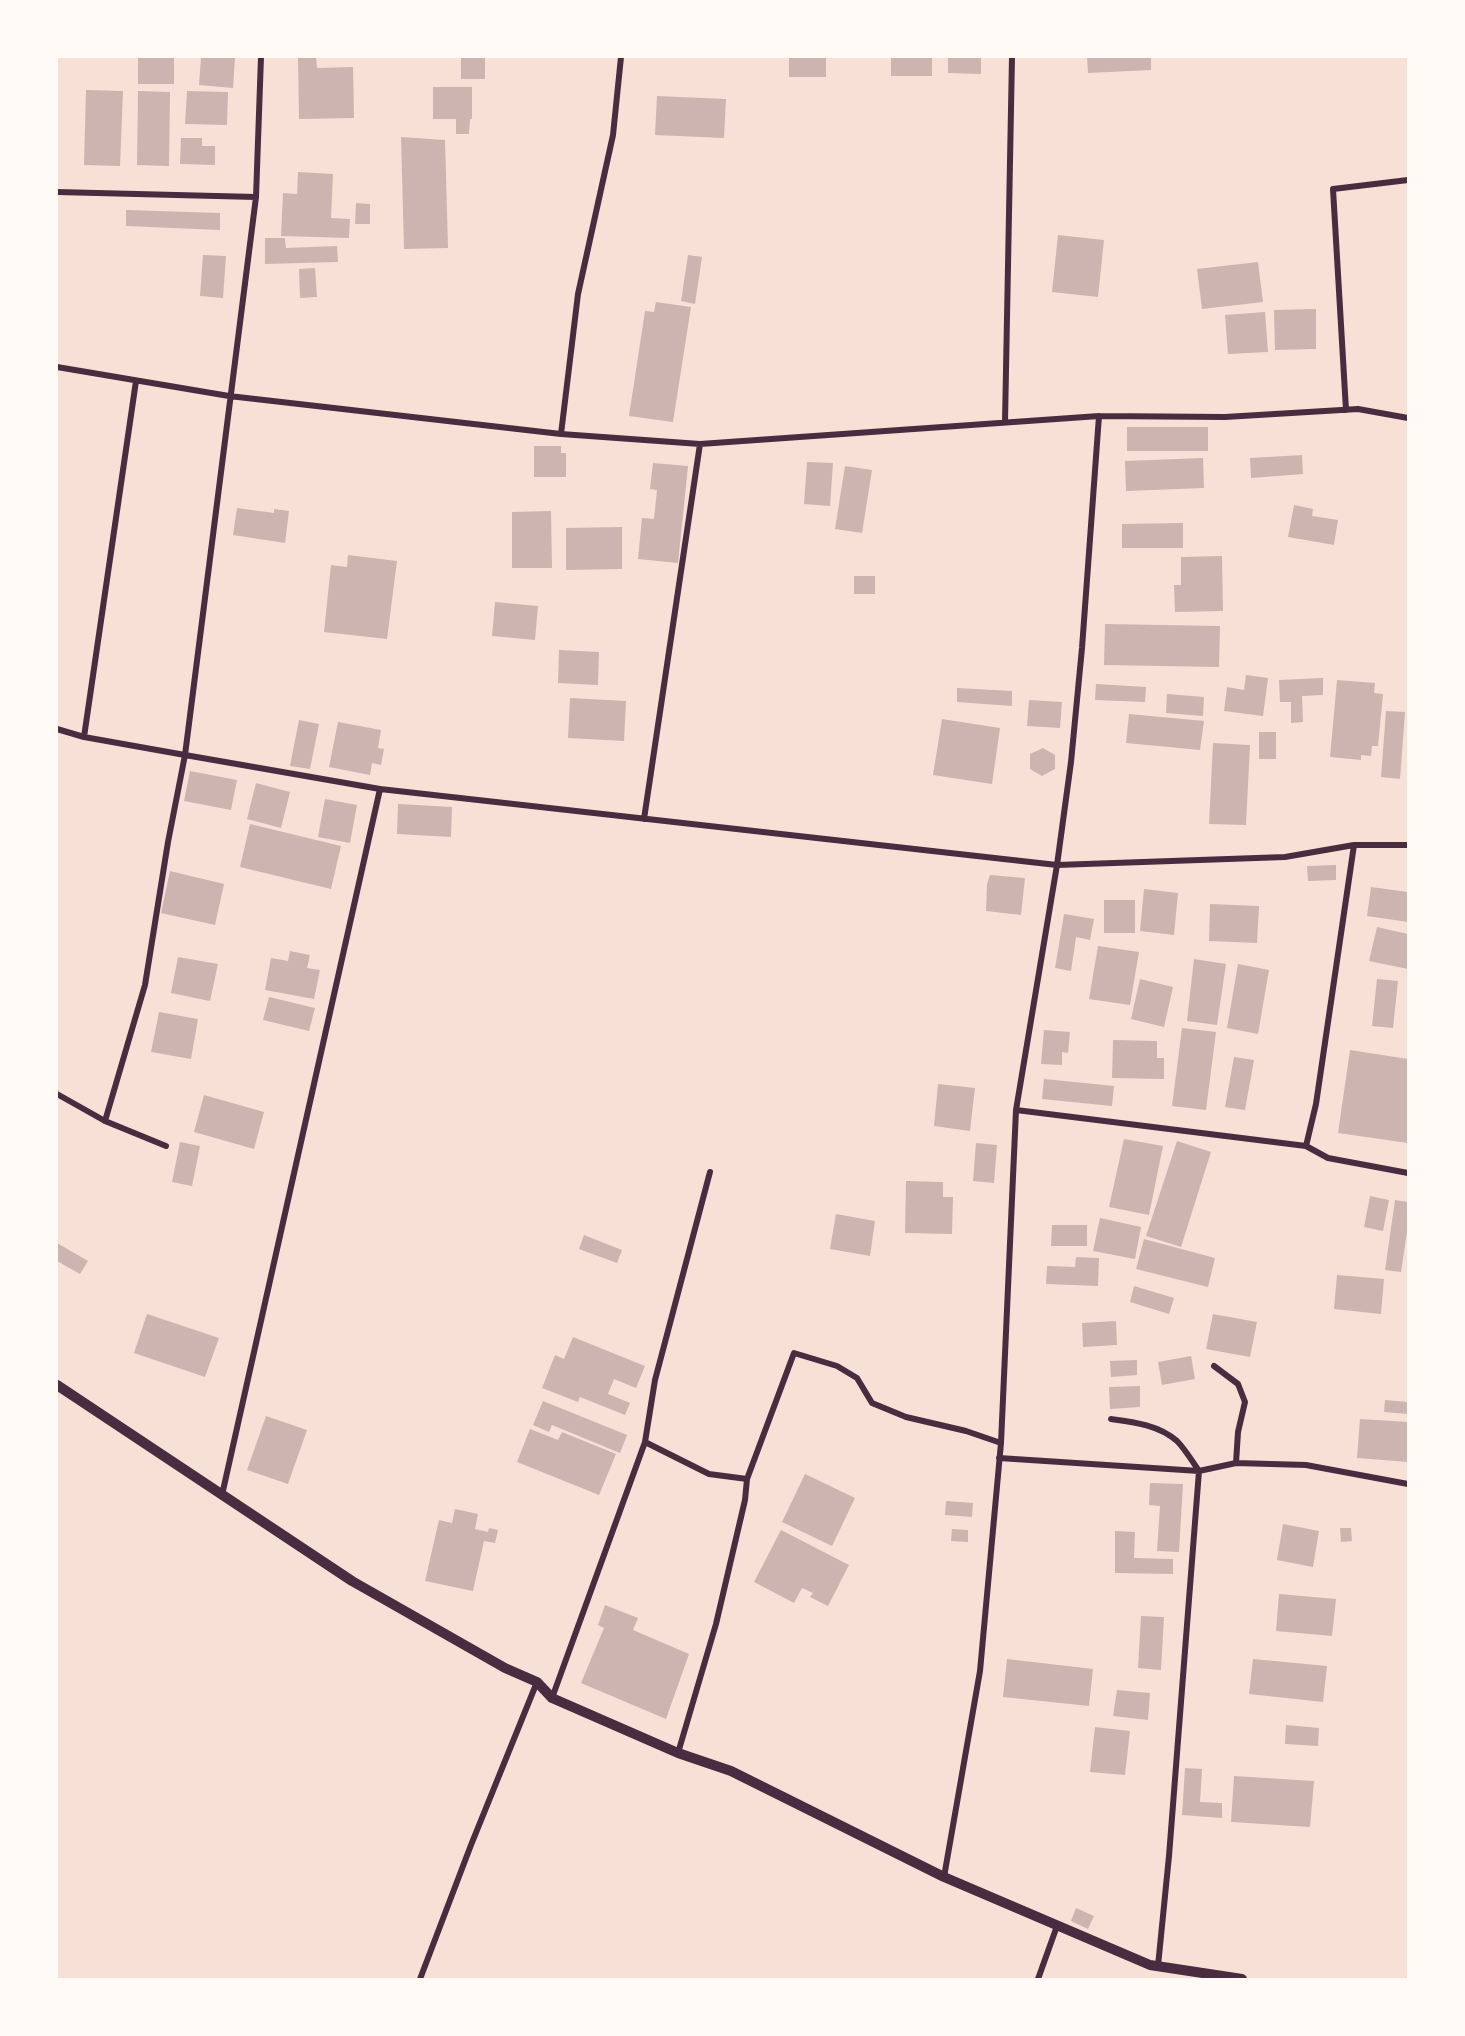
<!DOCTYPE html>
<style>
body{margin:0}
#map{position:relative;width:1465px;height:2036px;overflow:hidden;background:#f7e1d7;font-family:Lora,serif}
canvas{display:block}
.frame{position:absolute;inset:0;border:58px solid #fffaf5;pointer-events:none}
</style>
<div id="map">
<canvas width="1465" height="2036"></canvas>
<div class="frame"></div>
</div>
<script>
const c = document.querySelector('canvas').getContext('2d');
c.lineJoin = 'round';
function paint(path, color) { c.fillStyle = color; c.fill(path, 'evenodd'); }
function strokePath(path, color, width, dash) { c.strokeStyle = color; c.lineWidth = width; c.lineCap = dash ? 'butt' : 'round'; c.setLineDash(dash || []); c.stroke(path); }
paint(new Path2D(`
 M 138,57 L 174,57 L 174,84 L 138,84 Z
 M 201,57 L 235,57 L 233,88 L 199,85 Z
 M 298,57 L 316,57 L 317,68 L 353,67 L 354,118 L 299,119 Z
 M 461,57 L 485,57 L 485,79 L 461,79 Z
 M 789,57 L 826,57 L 826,77 L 789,77 Z
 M 891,57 L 932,57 L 932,76 L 891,76 Z
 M 948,57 L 981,57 L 981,74 L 948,73 Z
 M 1087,57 L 1151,57 L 1151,70 L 1088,73 Z
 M 433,87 L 472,87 L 472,119 L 470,119 L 469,134 L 456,134 L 456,119 L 433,119 Z
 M 86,90 L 123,91 L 120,166 L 84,165 Z
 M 138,91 L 170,92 L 169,166 L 137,165 Z
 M 187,91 L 228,92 L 227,125 L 185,124 Z
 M 657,96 L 726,99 L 724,138 L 655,135 Z
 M 401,137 L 445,140 L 448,248 L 404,249 Z
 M 181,138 L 202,138 L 202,146 L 215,146 L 215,165 L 180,164 Z
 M 298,172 L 333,174 L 331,218 L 350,219 L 349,238 L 281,236 L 283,193 L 297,194 Z
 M 356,203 L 370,204 L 370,224 L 355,224 Z
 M 126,210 L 220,213 L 220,230 L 126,226 Z
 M 1058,235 L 1104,240 L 1098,297 L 1052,292 Z
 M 265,238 L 285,238 L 286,248 L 337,246 L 338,262 L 265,264 Z
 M 203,255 L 226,256 L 223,298 L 200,296 Z
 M 688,255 L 702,257 L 695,304 L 681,301 Z
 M 1258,262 L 1263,302 L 1202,309 L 1197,269 Z
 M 315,268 L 317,297 L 300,298 L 299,269 Z
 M 656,302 L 691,307 L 673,422 L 629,416 L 645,311 L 654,312 Z
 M 1316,309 L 1316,349 L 1275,350 L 1274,310 Z
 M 1265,312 L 1268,352 L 1228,354 L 1225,315 Z
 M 1127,427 L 1208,427 L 1208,451 L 1127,451 Z
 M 534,446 L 561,446 L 561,453 L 566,453 L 566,477 L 534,477 Z
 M 1302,455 L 1303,474 L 1251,478 L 1250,458 Z
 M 1203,458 L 1204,488 L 1126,491 L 1125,461 Z
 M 807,462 L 833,463 L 830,506 L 804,504 Z
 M 653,463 L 688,466 L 678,563 L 638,559 L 642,518 L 654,519 L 657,490 L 650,489 Z
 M 845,466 L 872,470 L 862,533 L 835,529 Z
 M 1294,505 L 1313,509 L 1312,516 L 1338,520 L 1334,545 L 1288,537 Z
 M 237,508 L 274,513 L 274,509 L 289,511 L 285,543 L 233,535 Z
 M 551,511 L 552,568 L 512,568 L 512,512 Z
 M 1183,523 L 1183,548 L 1122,548 L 1122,524 Z
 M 622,527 L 622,569 L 566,570 L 566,528 Z
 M 348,555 L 397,561 L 387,639 L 324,632 L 331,565 L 347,567 Z
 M 1222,556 L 1223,611 L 1175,612 L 1174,585 L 1181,585 L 1181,557 Z
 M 854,576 L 875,576 L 875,594 L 854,594 Z
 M 495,602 L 538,606 L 535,640 L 492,636 Z
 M 1105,624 L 1220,626 L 1219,667 L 1104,665 Z
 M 559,650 L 599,652 L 598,685 L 558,683 Z
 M 1246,675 L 1268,678 L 1263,716 L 1224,711 L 1227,687 L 1244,690 Z
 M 1323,678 L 1323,695 L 1302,696 L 1303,722 L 1291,723 L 1291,702 L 1280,702 L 1279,680 Z
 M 1337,680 L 1375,683 L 1374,693 L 1383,694 L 1378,746 L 1372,746 L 1371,756 L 1361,755 L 1361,760 L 1330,757 Z
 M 1096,684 L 1146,687 L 1145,702 L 1095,700 Z
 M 957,688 L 1012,691 L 1012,706 L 957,702 Z
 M 1167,694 L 1204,697 L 1203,716 L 1166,713 Z
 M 570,698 L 626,701 L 624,741 L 568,738 Z
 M 1029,700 L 1062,702 L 1060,728 L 1027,726 Z
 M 1386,711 L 1405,712 L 1400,779 L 1381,777 Z
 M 1129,714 L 1204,721 L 1200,750 L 1126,743 Z
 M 942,719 L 1000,728 L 992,784 L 933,775 Z
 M 299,720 L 319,724 L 310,769 L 290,766 Z
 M 338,722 L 381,730 L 378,748 L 384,749 L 381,765 L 372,763 L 370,775 L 329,767 Z
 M 1259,732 L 1276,732 L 1276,759 L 1259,759 Z
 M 1213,743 L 1250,745 L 1246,825 L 1209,824 Z
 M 1043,748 L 1055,755 L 1055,769 L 1042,776 L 1030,769 L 1030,754 Z
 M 190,771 L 237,780 L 231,810 L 184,801 Z
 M 256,783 L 290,792 L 281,828 L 247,819 Z
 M 325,799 L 357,805 L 350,843 L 318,837 Z
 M 398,804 L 452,807 L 451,837 L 397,834 Z
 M 250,824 L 341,846 L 331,889 L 240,867 Z
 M 1336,865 L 1336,880 L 1308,881 L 1307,866 Z
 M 170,871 L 224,884 L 215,925 L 161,913 Z
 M 990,875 L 1025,878 L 1021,915 L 986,911 L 987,884 Z
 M 1371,887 L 1408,892 L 1408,922 L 1367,916 Z
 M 1144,889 L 1178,893 L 1174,935 L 1140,931 Z
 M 1104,900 L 1135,900 L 1135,933 L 1104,933 Z
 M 1210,904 L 1259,906 L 1257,943 L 1209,941 Z
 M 1064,914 L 1094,919 L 1090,940 L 1076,937 L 1071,971 L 1055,968 Z
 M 1377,927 L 1408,934 L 1408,969 L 1369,961 Z
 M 1098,946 L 1139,952 L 1130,1005 L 1089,999 Z
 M 290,951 L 310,955 L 307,968 L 320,970 L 314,999 L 265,990 L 271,958 L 288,961 Z
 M 178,957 L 218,964 L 210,1001 L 171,993 Z
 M 1194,959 L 1226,964 L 1217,1025 L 1187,1021 Z
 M 1238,964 L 1269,970 L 1258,1034 L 1227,1028 Z
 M 1140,979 L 1173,987 L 1164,1027 L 1131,1019 Z
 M 1377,979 L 1398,981 L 1393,1028 L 1372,1026 Z
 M 269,997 L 315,1008 L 309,1031 L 263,1020 Z
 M 159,1012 L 198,1019 L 191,1059 L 151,1052 Z
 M 1182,1028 L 1216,1032 L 1206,1110 L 1172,1106 Z
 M 1044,1030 L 1070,1032 L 1068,1053 L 1062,1052 L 1062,1065 L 1041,1064 Z
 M 1113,1040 L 1157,1041 L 1157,1058 L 1164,1058 L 1164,1079 L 1112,1078 Z
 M 1350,1050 L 1408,1059 L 1408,1143 L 1338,1133 Z
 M 1234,1057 L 1254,1060 L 1245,1110 L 1225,1107 Z
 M 1044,1079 L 1114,1086 L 1112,1106 L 1042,1099 Z
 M 938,1084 L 975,1088 L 970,1131 L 934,1126 Z
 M 204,1095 L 264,1112 L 254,1149 L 194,1132 Z
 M 1124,1139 L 1163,1146 L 1149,1215 L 1109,1207 Z
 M 1177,1141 L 1211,1152 L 1181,1247 L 1146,1236 Z
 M 180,1142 L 200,1146 L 192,1186 L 172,1182 Z
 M 976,1143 L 997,1145 L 994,1183 L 973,1181 Z
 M 906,1181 L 943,1182 L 943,1197 L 953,1197 L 952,1234 L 905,1233 Z
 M 1370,1196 L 1389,1200 L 1383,1231 L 1364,1227 Z
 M 1395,1200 L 1408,1202 L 1408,1225 L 1401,1272 L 1385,1270 Z
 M 836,1214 L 875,1221 L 870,1256 L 830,1249 Z
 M 1100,1218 L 1141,1227 L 1135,1259 L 1093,1251 Z
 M 1052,1225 L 1087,1225 L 1087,1246 L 1051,1246 Z
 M 584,1235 L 622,1250 L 617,1263 L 579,1249 Z
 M 1144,1239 L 1215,1258 L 1208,1287 L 1136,1269 Z
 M 57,1243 L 88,1261 L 80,1274 L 57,1261 Z
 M 1076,1257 L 1099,1258 L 1098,1286 L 1046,1284 L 1047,1266 L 1075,1267 Z
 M 1337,1275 L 1384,1279 L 1381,1314 L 1334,1309 Z
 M 1134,1286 L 1174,1298 L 1169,1314 L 1130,1302 Z
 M 147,1314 L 219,1338 L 205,1377 L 134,1353 Z
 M 1213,1314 L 1257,1322 L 1250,1357 L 1206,1349 Z
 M 1116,1321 L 1117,1345 L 1083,1347 L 1082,1323 Z
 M 573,1337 L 645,1366 L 636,1388 L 614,1379 L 608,1394 L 630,1403 L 625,1415 L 580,1397 L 578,1402 L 542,1388 L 555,1355 L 564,1359 Z
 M 1191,1356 L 1195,1379 L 1162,1385 L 1158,1362 Z
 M 1137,1360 L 1137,1375 L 1111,1377 L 1110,1361 Z
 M 1140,1386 L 1140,1407 L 1110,1409 L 1109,1387 Z
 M 1385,1400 L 1408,1402 L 1408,1414 L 1384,1412 Z
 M 543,1401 L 627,1435 L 620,1453 L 552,1425 L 549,1432 L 533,1425 Z
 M 266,1416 L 307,1430 L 288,1484 L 247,1470 Z
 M 1360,1419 L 1408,1422 L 1408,1462 L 1357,1458 Z
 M 530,1429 L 558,1440 L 562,1432 L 616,1454 L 599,1495 L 517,1462 Z
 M 805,1474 L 855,1498 L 832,1546 L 782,1522 Z
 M 1150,1483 L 1183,1484 L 1179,1552 L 1157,1551 L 1160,1506 L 1149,1505 Z
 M 946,1501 L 973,1503 L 972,1517 L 945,1515 Z
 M 455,1509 L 478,1514 L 475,1529 L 488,1532 L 489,1528 L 498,1530 L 495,1543 L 484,1541 L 473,1591 L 425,1581 L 439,1520 L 452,1523 Z
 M 1283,1524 L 1319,1531 L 1313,1567 L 1277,1560 Z
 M 1340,1528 L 1351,1528 L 1352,1541 L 1341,1542 Z
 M 952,1529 L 968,1530 L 968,1542 L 951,1541 Z
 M 781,1530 L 849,1565 L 828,1606 L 810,1597 L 813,1593 L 802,1588 L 794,1603 L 754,1582 Z
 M 1115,1531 L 1135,1532 L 1134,1558 L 1173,1559 L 1173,1574 L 1115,1573 Z
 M 1279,1594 L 1336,1599 L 1332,1636 L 1276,1631 Z
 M 605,1605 L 638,1618 L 633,1630 L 689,1654 L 666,1719 L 581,1683 L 604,1628 L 598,1625 Z
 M 1141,1616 L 1164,1617 L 1161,1670 L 1138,1668 Z
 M 1007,1659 L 1093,1669 L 1089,1706 L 1003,1697 Z
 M 1253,1659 L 1327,1666 L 1323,1702 L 1249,1694 Z
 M 1117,1690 L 1150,1693 L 1148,1720 L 1113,1716 Z
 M 1286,1725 L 1319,1728 L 1318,1746 L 1285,1744 Z
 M 1095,1727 L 1130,1731 L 1125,1775 L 1090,1772 Z
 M 1185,1768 L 1202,1769 L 1200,1802 L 1222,1803 L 1222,1818 L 1182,1815 Z
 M 1234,1776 L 1314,1781 L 1310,1827 L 1231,1822 Z
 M 1076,1908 L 1094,1916 L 1088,1929 L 1071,1921 Z`), '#ccb4b1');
strokePath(new Path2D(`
 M 57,192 L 256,197
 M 57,367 L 229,396 L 561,434 L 700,444 L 1099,416 L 1225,417 L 1358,409 L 1408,418
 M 1346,410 L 1333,189 L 1408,180
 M 1005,422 L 1012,57
 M 561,434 L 578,294 L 613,135 L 621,57
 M 57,729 L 84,737 L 185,755 L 256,197 L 261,57
 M 84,737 L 136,381
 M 644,819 L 700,444
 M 57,1094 L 105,1121 L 166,1146
 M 1016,1110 L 1306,1146 L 1328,1158 L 1408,1173
 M 105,1121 L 145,985 L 168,842 L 185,755 L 380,789 L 1057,865 L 1285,857 L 1354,845 L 1408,845
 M 1306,1146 L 1316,1104 L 1354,845
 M 1214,1366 L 1238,1384 L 1245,1402 L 1238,1432 L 1236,1463
 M 1111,1419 C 1134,1422 1159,1425 1177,1441 C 1185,1449 1192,1461 1199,1471 L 1169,1856 L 1158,1966
 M 645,1442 L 709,1474 L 747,1479
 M 999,1458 L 1199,1471 L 1236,1463 L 1306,1465 L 1408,1484
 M 222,1495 L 380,789
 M 552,1698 L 645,1442 L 655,1380 L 710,1172
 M 678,1753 L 716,1624 L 745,1500 L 747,1479 L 794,1353 L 837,1366 L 857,1378 L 872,1403 L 906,1417 L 966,1431 L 1001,1443
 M 944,1877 L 980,1671 L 1001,1443 L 1016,1110 L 1057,865 L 1071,762 L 1082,648 L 1099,416
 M 420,1979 L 471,1845 L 537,1682
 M 1038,1979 L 1057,1926`), '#4a2c40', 6);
strokePath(new Path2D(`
 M 57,1385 L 352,1581 L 505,1668 L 537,1682 L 552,1698 L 678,1753 L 731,1771 L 944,1877 L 1150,1965 L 1242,1979`), '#4a2c40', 10);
</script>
